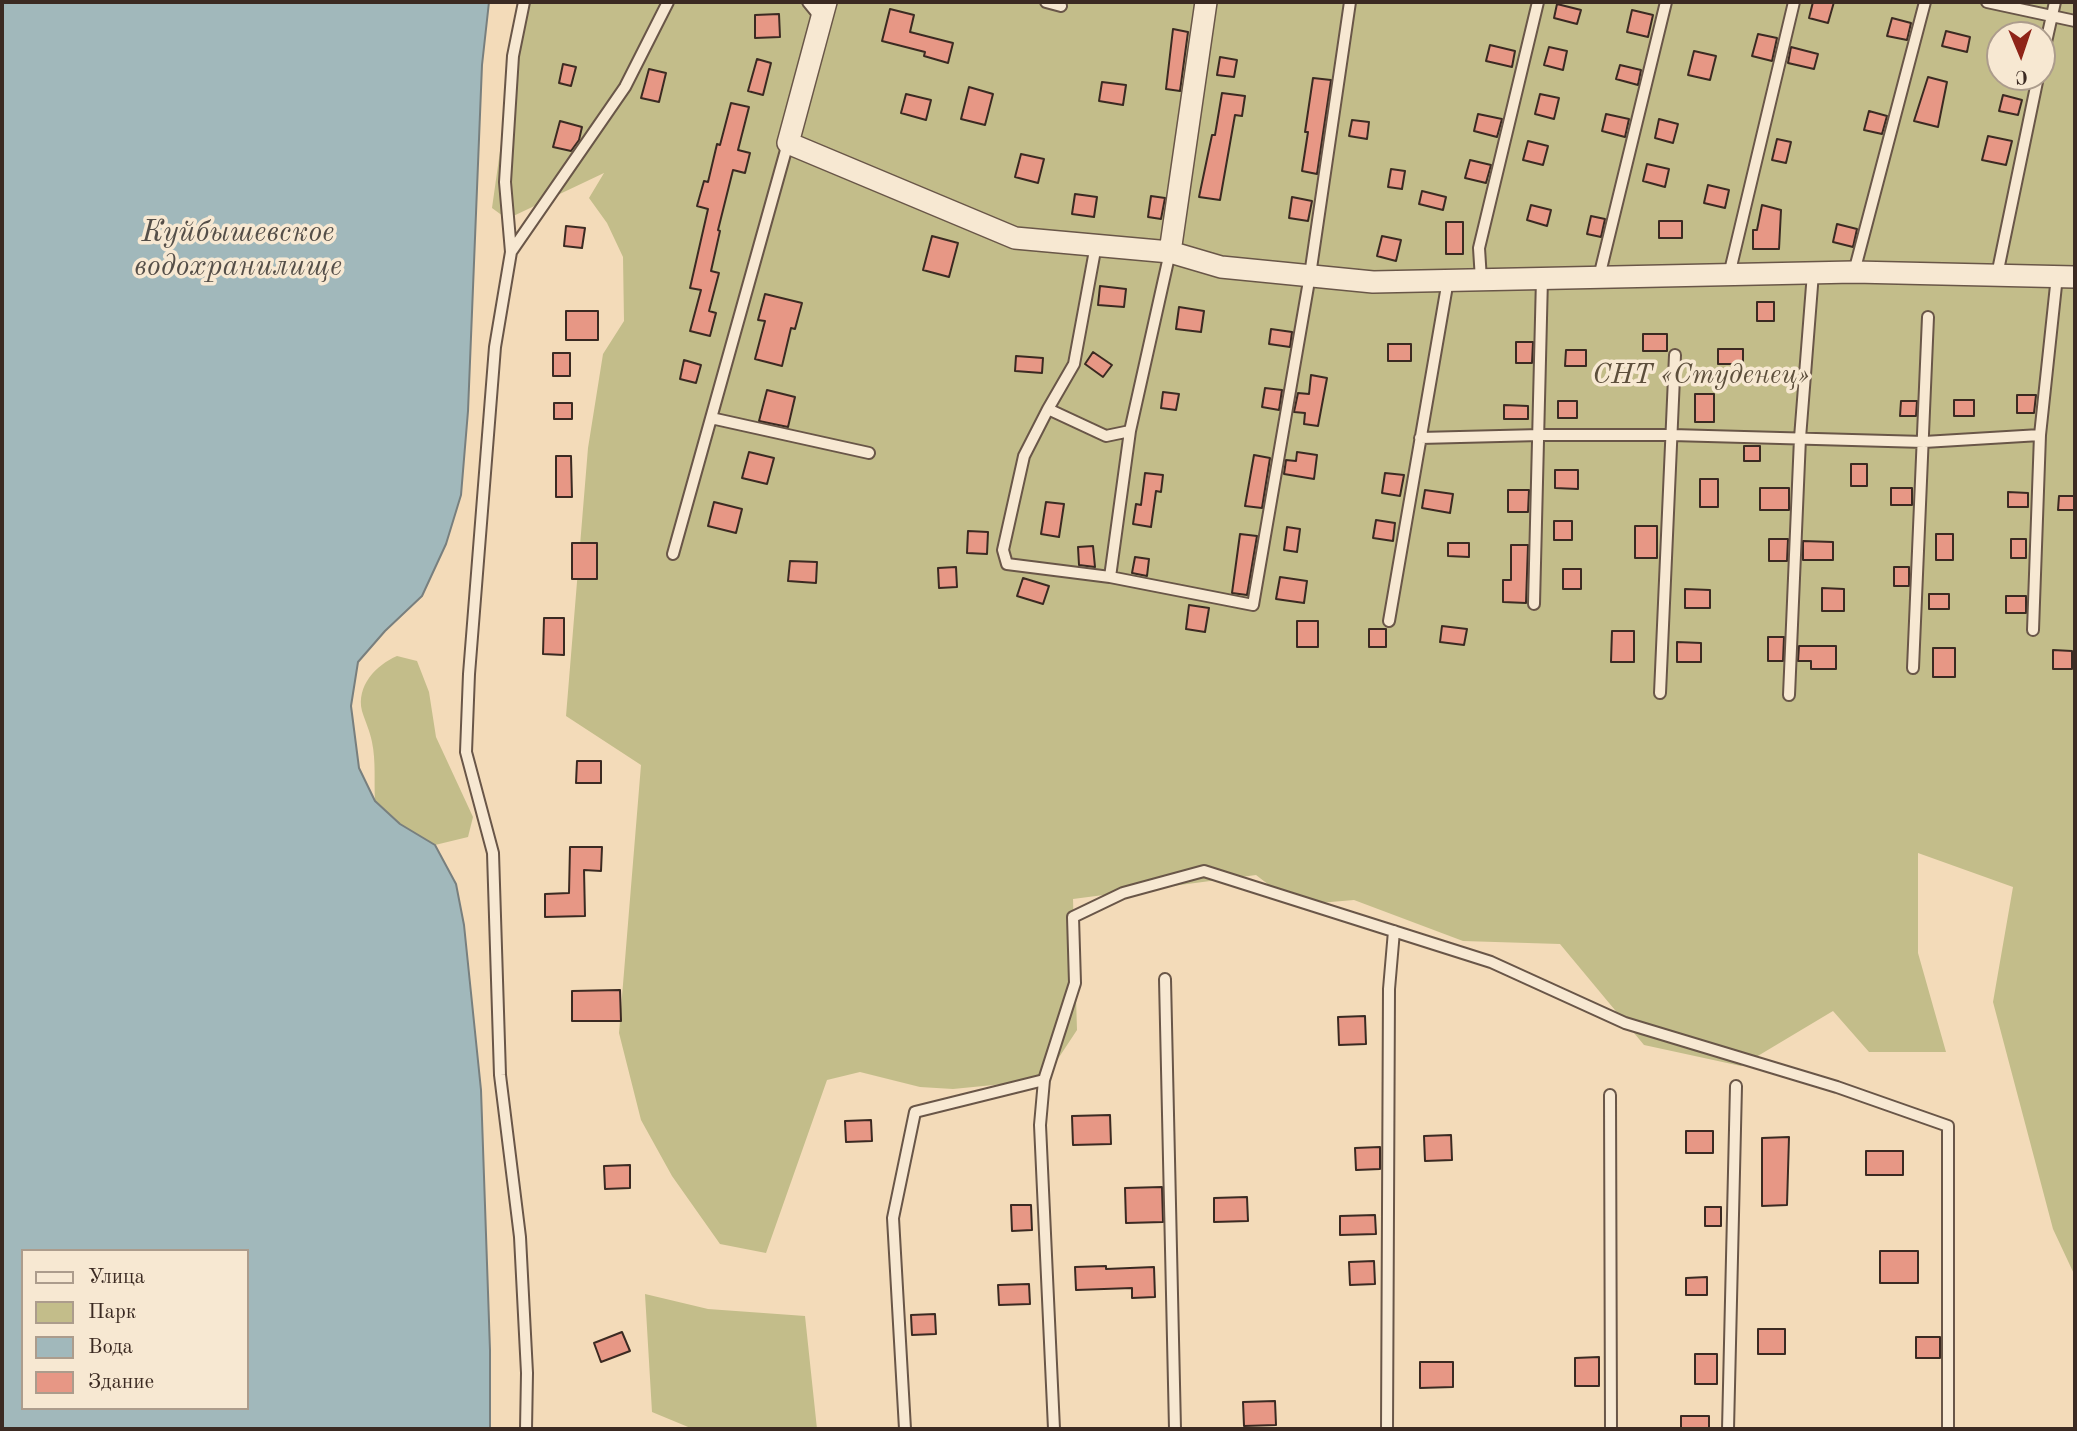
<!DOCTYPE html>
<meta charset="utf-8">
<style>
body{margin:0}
#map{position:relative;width:2077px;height:1431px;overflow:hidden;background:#f3dbb9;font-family:"Old Standard TT",serif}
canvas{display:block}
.frame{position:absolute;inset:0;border:4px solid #3b2a22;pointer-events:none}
.legend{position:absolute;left:21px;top:1249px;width:228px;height:161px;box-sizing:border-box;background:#f7e8d2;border:2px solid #ac9c8c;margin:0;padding:9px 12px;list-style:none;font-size:21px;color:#3b2a22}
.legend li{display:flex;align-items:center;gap:14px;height:35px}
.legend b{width:35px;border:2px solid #ac9c8c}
.north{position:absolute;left:1986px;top:21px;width:70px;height:70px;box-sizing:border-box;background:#f7e8d2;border:2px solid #ac9c8c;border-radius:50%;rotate:178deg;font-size:19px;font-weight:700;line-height:28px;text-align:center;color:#3b2a22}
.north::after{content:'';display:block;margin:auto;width:24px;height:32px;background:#8f2418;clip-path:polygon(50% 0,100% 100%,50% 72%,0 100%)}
</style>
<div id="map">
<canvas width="2077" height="1431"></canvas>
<div class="frame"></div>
<ul class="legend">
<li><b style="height:9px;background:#f7e8d2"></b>Улица</li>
<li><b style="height:19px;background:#c3bd8a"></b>Парк</li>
<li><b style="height:19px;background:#a1b8bb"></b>Вода</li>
<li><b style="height:19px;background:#e79785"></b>Здание</li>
</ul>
<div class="north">С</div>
</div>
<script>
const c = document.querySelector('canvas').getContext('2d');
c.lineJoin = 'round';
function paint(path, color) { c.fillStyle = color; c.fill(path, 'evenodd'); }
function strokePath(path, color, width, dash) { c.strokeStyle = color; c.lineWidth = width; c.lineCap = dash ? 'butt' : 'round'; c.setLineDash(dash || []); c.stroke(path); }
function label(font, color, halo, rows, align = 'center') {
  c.font = font + ' "Old Standard TT",serif'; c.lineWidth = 7; c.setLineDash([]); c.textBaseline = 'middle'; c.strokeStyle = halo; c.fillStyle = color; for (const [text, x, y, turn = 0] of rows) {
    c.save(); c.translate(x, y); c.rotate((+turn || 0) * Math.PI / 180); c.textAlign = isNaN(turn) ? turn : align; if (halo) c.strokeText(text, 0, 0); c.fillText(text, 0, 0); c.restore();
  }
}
paint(new Path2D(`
 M 521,2 L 2075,2 L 2075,1276 L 2053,1229 L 1993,1002 L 2013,887 L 1918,853 L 1918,953 L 1946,1052 L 1869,1052 L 1833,1011 L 1741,1066 L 1644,1045 L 1560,944 L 1463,941 L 1354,900 L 1295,905 L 1256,875 L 1073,899 L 1077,1030 L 1044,1080 L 953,1089 L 920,1087 L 860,1072 L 827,1080 L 766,1253 L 720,1244 L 672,1176 L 641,1120 L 619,1033 L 641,765 L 566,716 L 588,448 L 603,354 L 624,321 L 623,257 L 607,223 L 589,198 L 604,173 L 507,219 L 492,208 ZM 2000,35 L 2042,35 L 2042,77 L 2000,77 Z
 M 397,656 L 417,661 L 429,692 L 436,737 L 473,817 L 468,837 L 435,845 L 400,824 L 375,801 C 374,782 376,761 372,742 C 370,731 365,721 362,711 C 356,686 376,665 397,656 Z
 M 645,1294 L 708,1309 L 805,1316 L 817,1429 L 693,1429 L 652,1412 Z`), '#c3bd8a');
const water = new Path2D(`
 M 2,2 L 489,2 L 482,65 L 468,411 L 461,495 L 446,544 L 422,596 L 385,631 L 358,662 L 351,706 L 359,768 L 375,801 L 400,824 L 435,845 L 456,884 L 464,925 L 481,1090 L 490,1350 L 490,1429 L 2,1429 ZM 23,1251 L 247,1251 L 247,1408 L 23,1408 Z`);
paint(water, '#a1b8bb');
strokePath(water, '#787f7e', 2);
const building = new Path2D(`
 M 1813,2 L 1834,2 L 1828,23 L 1809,18 Z
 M 1557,4 L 1581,10 L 1577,24 L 1554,18 Z
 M 890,9 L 914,15 L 910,32 L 953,43 L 948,63 L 924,56 L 925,52 L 882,41 Z
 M 1632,10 L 1653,15 L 1648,37 L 1627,32 Z
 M 779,14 L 780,37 L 755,38 L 755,15 Z
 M 1892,18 L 1911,23 L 1907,40 L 1887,36 Z
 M 1173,29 L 1188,32 L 1180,91 L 1166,89 Z
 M 1946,31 L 1970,37 L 1967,52 L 1942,46 Z
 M 1758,34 L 1777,38 L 1772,61 L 1752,56 Z
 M 1490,45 L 1515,51 L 1512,67 L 1486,61 Z
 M 1549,47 L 1567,51 L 1563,70 L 1544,65 Z
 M 1791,47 L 1818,54 L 1814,69 L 1788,63 Z
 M 1694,51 L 1716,56 L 1710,80 L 1688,75 Z
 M 1220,57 L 1237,60 L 1234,77 L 1217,75 Z
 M 757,59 L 771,63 L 763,95 L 748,91 Z
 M 563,64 L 576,67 L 571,86 L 559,83 Z
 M 1620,65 L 1641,70 L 1638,85 L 1616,79 Z
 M 649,69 L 666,73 L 659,102 L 641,98 Z
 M 1928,77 L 1947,82 L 1938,127 L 1914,121 Z
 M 1313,78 L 1331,80 L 1317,174 L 1302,171 L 1308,132 L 1305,132 Z
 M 1102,82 L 1126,85 L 1123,105 L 1099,101 Z
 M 969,87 L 993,94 L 985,125 L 961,119 Z
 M 1222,93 L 1245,96 L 1242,116 L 1235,115 L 1220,200 L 1199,197 L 1212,135 L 1215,135 Z
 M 906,94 L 931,100 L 926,120 L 901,113 Z
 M 1540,94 L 1559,98 L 1554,119 L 1535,114 Z
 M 2003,95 L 2022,100 L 2018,115 L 1999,111 Z
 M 731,103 L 749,107 L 738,150 L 750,153 L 745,173 L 733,170 L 718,230 L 720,231 L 711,271 L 719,273 L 709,311 L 716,313 L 710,336 L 690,331 L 701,290 L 690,288 L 708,209 L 697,206 L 704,181 L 708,182 L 717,144 L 720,145 Z
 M 1869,111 L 1887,116 L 1882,134 L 1864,130 Z
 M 1478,114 L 1502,119 L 1497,137 L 1474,131 Z
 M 1606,114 L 1629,119 L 1625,137 L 1602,131 Z
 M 1659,119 L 1678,124 L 1673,143 L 1655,138 Z
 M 1352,120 L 1369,122 L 1367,139 L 1349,136 Z
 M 560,121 L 582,127 L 579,140 L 571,151 L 553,147 Z
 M 1988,136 L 2012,141 L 2006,165 L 1982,160 Z
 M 1777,139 L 1791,142 L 1786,163 L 1772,160 Z
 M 1528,141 L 1548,146 L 1543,165 L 1523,160 Z
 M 1021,154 L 1044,159 L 1038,183 L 1015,177 Z
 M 1470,160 L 1491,165 L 1486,183 L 1465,178 Z
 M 1647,164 L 1669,169 L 1665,187 L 1643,181 Z
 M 1391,169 L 1405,171 L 1402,189 L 1388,187 Z
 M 1708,185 L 1729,190 L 1725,208 L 1704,203 Z
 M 1422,191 L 1446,197 L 1443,210 L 1419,204 Z
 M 1075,194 L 1097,197 L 1094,217 L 1072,214 Z
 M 1151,196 L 1165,198 L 1161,219 L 1148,217 Z
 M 1292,197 L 1312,201 L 1308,221 L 1289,218 Z
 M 1531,205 L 1551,210 L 1547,226 L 1527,220 Z
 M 1762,205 L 1781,210 L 1779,249 L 1753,249 L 1753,230 L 1757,230 Z
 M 1591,216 L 1605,219 L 1601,237 L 1587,234 Z
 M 1659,221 L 1682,221 L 1682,238 L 1659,238 Z
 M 1446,222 L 1463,222 L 1463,254 L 1446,254 Z
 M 1837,224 L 1857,229 L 1853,247 L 1833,242 Z
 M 566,226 L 585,228 L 582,248 L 564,246 Z
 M 932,236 L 958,243 L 949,277 L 923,270 Z
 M 1382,236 L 1401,240 L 1396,261 L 1377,256 Z
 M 1100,286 L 1126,289 L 1124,307 L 1098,305 Z
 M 765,294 L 802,303 L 795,329 L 791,328 L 782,366 L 755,359 L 765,321 L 758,320 Z
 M 1757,302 L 1774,302 L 1774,321 L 1757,321 Z
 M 1179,307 L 1204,311 L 1201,332 L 1176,329 Z
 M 566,311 L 598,311 L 598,340 L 566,340 Z
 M 1271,329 L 1292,332 L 1290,347 L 1269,344 Z
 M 1643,334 L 1667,334 L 1667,351 L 1643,351 Z
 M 1516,342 L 1533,342 L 1532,363 L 1516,363 Z
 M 1388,344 L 1411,344 L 1411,361 L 1388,361 Z
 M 1718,349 L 1743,349 L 1743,364 L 1718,364 Z
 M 1566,350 L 1586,350 L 1586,366 L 1565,366 Z
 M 1093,352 L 1112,365 L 1103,377 L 1085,364 Z
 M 553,353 L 570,353 L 570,376 L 553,376 Z
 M 1016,356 L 1043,358 L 1042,373 L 1015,371 Z
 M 684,360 L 701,365 L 696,383 L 680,379 Z
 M 1311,375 L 1327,378 L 1318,426 L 1304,424 L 1305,413 L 1294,412 L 1298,393 L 1309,394 Z
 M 1265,388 L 1282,390 L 1279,410 L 1262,407 Z
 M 767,390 L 795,397 L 788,427 L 759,421 Z
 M 1163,392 L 1179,394 L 1176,410 L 1161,408 Z
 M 1695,394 L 1714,394 L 1714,422 L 1695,422 Z
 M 2017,395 L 2036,395 L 2034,413 L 2017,413 Z
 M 1954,400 L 1974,400 L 1974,416 L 1954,416 Z
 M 1558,401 L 1577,401 L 1577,418 L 1558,418 Z
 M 1901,401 L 1917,401 L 1916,416 L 1900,416 Z
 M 554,403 L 572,403 L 572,419 L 554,419 Z
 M 1504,405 L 1528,406 L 1528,419 L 1504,419 Z
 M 1744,446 L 1760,446 L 1760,461 L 1744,461 Z
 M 749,452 L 774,458 L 767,484 L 742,478 Z
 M 1297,452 L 1317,455 L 1314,479 L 1284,474 L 1286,460 L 1296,461 Z
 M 1254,455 L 1270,458 L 1262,508 L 1245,506 Z
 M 556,456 L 571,456 L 572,497 L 556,497 Z
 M 1851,464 L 1867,464 L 1867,486 L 1851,486 Z
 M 1555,470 L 1578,470 L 1578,489 L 1555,488 Z
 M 1145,473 L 1163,475 L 1161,492 L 1156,491 L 1151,527 L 1133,524 L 1136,504 L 1141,505 Z
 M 1385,473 L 1404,475 L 1400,496 L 1382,493 Z
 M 1700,479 L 1718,479 L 1718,507 L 1700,507 Z
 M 1760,488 L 1789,488 L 1789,510 L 1760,510 Z
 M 1891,488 L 1912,488 L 1912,505 L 1891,505 Z
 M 1425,490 L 1453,494 L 1450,513 L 1422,508 Z
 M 1508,490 L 1529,490 L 1528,512 L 1508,512 Z
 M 2008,492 L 2028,493 L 2028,507 L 2008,507 Z
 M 2059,496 L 2075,496 L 2075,510 L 2058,510 Z
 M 714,502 L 742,509 L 736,533 L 708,526 Z
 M 1046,502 L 1064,504 L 1059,537 L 1041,534 Z
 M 1376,520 L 1395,523 L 1393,541 L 1373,538 Z
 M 1554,521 L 1572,521 L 1572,540 L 1554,540 Z
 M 1635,526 L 1657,526 L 1657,558 L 1635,558 Z
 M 1287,527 L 1300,529 L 1297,552 L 1284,550 Z
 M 968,531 L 988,532 L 987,554 L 967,553 Z
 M 1240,534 L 1257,536 L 1247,595 L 1232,593 Z
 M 1936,534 L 1953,534 L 1953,560 L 1936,560 Z
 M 1769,539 L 1788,539 L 1787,561 L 1769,561 Z
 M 2011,539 L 2026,539 L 2026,558 L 2011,558 Z
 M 1803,541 L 1833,542 L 1833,560 L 1803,560 Z
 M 572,543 L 597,543 L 597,579 L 572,579 Z
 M 1448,543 L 1469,543 L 1469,557 L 1448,556 Z
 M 1511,545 L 1528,545 L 1526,603 L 1503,602 L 1503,580 L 1511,580 Z
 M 1093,546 L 1095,567 L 1079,565 L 1078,547 Z
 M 1135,557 L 1149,559 L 1147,576 L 1132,573 Z
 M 790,561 L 817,562 L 816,583 L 788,581 Z
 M 956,567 L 957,587 L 939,588 L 938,568 Z
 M 1894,567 L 1909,567 L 1909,586 L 1894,586 Z
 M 1563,569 L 1581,569 L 1581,589 L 1563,589 Z
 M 1280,577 L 1307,581 L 1304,603 L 1276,599 Z
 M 1023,578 L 1049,586 L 1043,604 L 1017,596 Z
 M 1822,588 L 1844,589 L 1844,611 L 1822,611 Z
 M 1685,589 L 1710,590 L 1710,608 L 1685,608 Z
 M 1929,594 L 1949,594 L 1949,609 L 1929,609 Z
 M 2006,596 L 2026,596 L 2026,613 L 2006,613 Z
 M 1189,605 L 1209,608 L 1205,632 L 1186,629 Z
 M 544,618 L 564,618 L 564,655 L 543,654 Z
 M 1297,621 L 1318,621 L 1318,647 L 1297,647 Z
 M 1442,626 L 1467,629 L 1464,645 L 1440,642 Z
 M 1369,629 L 1386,629 L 1386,647 L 1369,647 Z
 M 1612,631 L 1634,631 L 1634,662 L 1611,662 Z
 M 1768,637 L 1784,637 L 1783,661 L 1768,661 Z
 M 1677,642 L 1701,643 L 1701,662 L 1677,662 Z
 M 1799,646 L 1836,646 L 1836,669 L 1811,669 L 1811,661 L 1798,661 Z
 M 1933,648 L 1955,648 L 1955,677 L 1933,677 Z
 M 2053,650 L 2072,651 L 2072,669 L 2053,669 Z
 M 577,761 L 601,761 L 601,783 L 576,783 Z
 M 570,847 L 602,847 L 601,871 L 584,870 L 585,916 L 545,917 L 545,894 L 569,893 Z
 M 620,990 L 621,1021 L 572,1021 L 572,991 Z
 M 1365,1016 L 1366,1044 L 1339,1045 L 1338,1017 Z
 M 1110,1115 L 1111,1144 L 1073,1145 L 1072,1116 Z
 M 871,1120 L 872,1141 L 846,1142 L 845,1121 Z
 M 1686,1131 L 1713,1131 L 1713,1153 L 1686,1153 Z
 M 1451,1135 L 1452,1160 L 1425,1161 L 1424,1136 Z
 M 1789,1137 L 1787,1205 L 1762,1206 L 1762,1138 Z
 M 1380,1147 L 1380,1169 L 1356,1170 L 1355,1148 Z
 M 1866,1151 L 1903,1151 L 1903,1175 L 1866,1175 Z
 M 630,1165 L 630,1188 L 605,1189 L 604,1166 Z
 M 1162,1187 L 1163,1222 L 1126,1223 L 1125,1188 Z
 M 1247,1197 L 1248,1221 L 1214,1222 L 1214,1198 Z
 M 1011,1205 L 1031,1205 L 1032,1230 L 1012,1231 Z
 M 1705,1207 L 1721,1207 L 1721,1226 L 1705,1226 Z
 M 1375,1215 L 1376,1234 L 1340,1235 L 1340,1216 Z
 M 1880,1251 L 1918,1251 L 1918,1283 L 1880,1283 Z
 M 1374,1261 L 1375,1284 L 1350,1285 L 1349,1262 Z
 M 1106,1266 L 1106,1269 L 1154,1267 L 1155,1297 L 1132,1298 L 1132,1288 L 1076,1290 L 1075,1267 Z
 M 1707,1277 L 1707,1295 L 1686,1295 L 1686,1278 Z
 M 1029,1284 L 1030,1304 L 999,1305 L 998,1285 Z
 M 935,1314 L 936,1334 L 912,1335 L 911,1315 Z
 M 1758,1329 L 1785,1329 L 1785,1354 L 1758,1354 Z
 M 622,1332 L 630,1351 L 601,1362 L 594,1343 Z
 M 1916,1337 L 1940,1337 L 1940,1358 L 1916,1358 Z
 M 1695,1354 L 1717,1354 L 1717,1384 L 1695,1384 Z
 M 1599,1357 L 1599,1386 L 1575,1386 L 1575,1358 Z
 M 1420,1362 L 1453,1362 L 1453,1387 L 1420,1388 Z
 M 1275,1401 L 1276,1425 L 1244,1426 L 1243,1402 Z
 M 1681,1416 L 1709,1416 L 1709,1429 L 1681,1429 Z`);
paint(building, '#e79785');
strokePath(building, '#3b2a22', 2);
const lane = new Path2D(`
 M 524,2 L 513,56 L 505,182 L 511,252 L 495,347 L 469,674 L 466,752 L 493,853 L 500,1075 L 520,1237 L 527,1373 L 526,1429
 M 808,2 L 821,18
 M 1046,2 L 1061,6
 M 1987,2 L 2075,21
 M 2042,60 L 2055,2
 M 511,252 L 625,87 L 668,2
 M 1170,252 L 1130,431 L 1110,577 L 1253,605 L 1310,275 L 1350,2
 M 1854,272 L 1925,2
 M 1729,275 L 1794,2
 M 1997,275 L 2038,77
 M 1599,277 L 1666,2
 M 1481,280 L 1479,248 L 1538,2
 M 1048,409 L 1074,364 L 1096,245
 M 711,418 L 869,453
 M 1420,438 L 1540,435 L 1672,435 L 1924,442 L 2040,435
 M 673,554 L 788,143
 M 1110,577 L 1007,564 L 1003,550 L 1024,456 L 1048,409 L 1106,436 L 1130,431
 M 1534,604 L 1542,278
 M 1389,621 L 1448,280
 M 2033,630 L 2040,435 L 2057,276
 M 1913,668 L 1928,317
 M 1660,693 L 1675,355
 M 1789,695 L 1800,438 L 1813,273
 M 1165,979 L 1175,1429
 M 1044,1080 L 1040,1125 L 1054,1429
 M 1610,1095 L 1611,1429
 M 905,1429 L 893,1218 L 915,1112 L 1044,1080 L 1075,983 L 1073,917 L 1123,893 L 1204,871 L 1491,962 L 1625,1023 L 1837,1087 L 1948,1126 L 1948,1429
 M 1387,1429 L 1389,989 L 1394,931
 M 1728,1429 L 1736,1086`);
const street = new Path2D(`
 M 826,2 L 788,143 L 1015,238 L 1170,252
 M 1206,2 L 1170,252 L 1221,267 L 1373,282 L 1854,272 L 2075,277`);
strokePath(lane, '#695648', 14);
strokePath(street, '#695648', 24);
strokePath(lane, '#f7e8d2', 10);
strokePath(street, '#f7e8d2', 21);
label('italic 28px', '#5d4f3c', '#f7e8d2', [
 ["СНТ «Студенец»",1701,376]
]);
label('italic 30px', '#544e48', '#f7e8d2', [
 ["Куйбышевское",238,233],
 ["водохранилище",238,267]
]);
</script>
